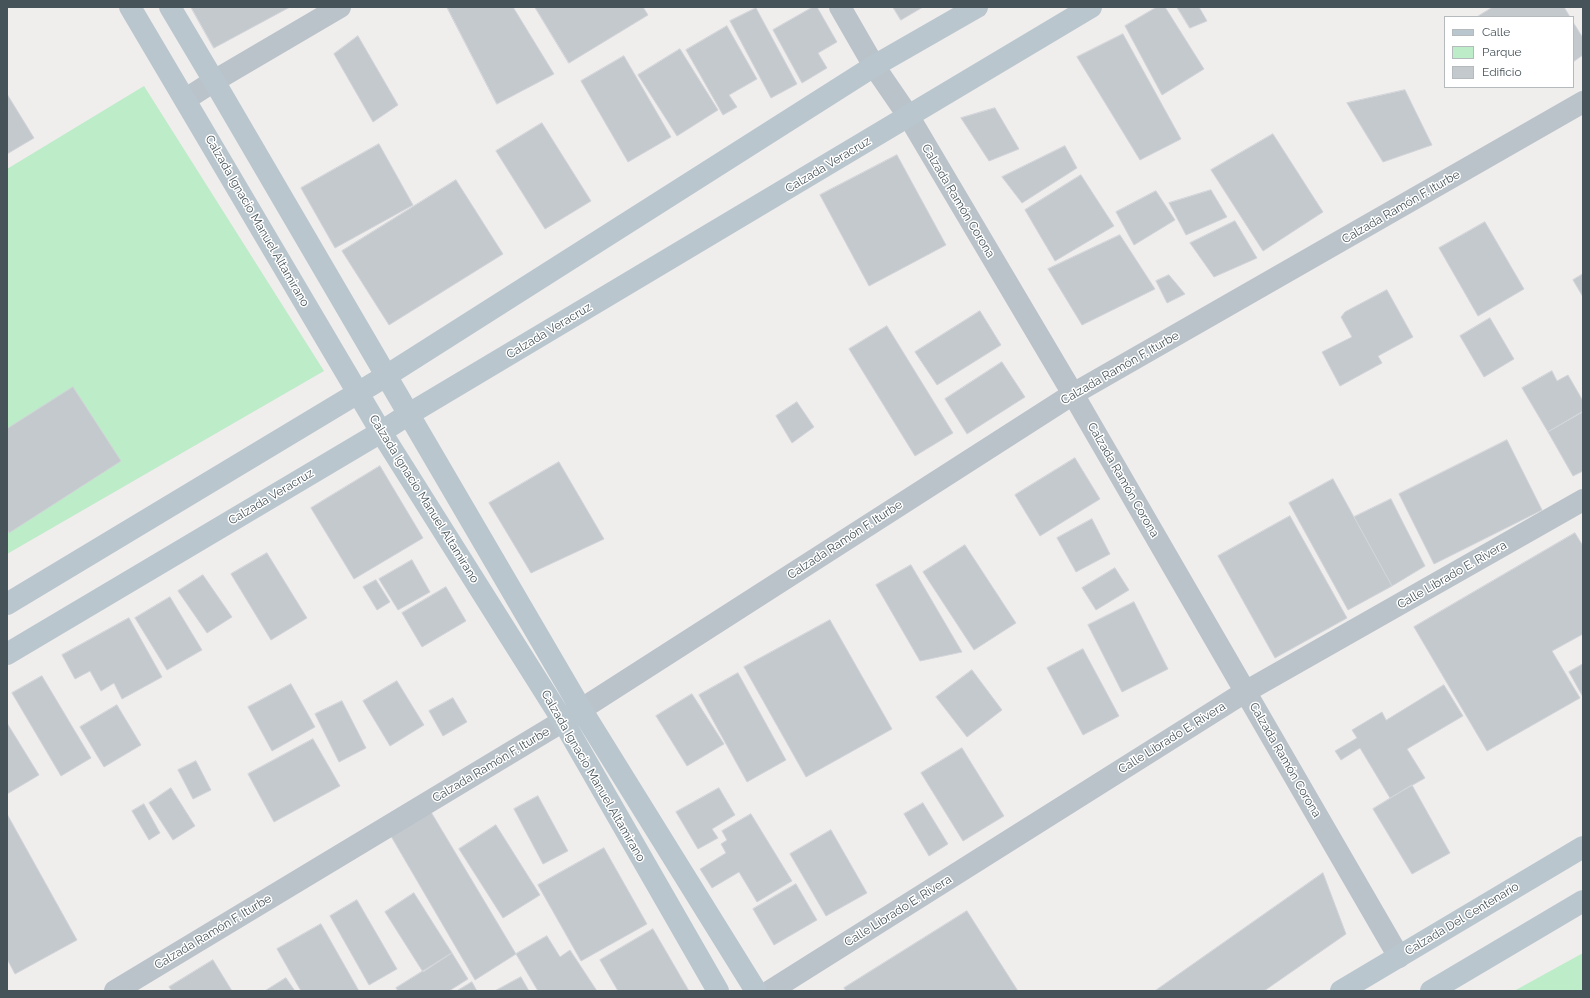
<!DOCTYPE html>
<meta charset="utf-8">
<style>
body{margin:0}
#map{position:relative;width:1590px;height:998px;overflow:hidden;background:#f0eded;font-family:Raleway,sans-serif}
canvas{display:block}
.frame{position:absolute;inset:0;border:8px solid #465359;pointer-events:none}
.legend{position:absolute;left:1444px;top:16px;width:130px;height:72px;box-sizing:border-box;background:#fff;border:1px solid #b5babd;margin:0;padding:5px 7px;list-style:none;font-size:12px;color:#465359}
.legend li{display:flex;align-items:center;gap:8px;height:20px}
.legend b{width:20px;border:1px solid #b5babd}
</style>
<div id="map">
<canvas width="1590" height="998"></canvas>
<div class="frame"></div>
<ul class="legend">
<li><b style="height:5px;background:#b9c6ce"></b>Calle</li>
<li><b style="height:11px;background:#bcecc8"></b>Parque</li>
<li><b style="height:11px;background:#c4c9cd"></b>Edificio</li>
</ul>
</div>
<script>
const c = document.querySelector('canvas').getContext('2d');
c.lineJoin = 'round';
function paint(path, color) { c.fillStyle = color; c.fill(path, 'evenodd'); }
function strokePath(path, color, width, dash) { c.strokeStyle = color; c.lineWidth = width; c.lineCap = dash ? 'butt' : 'round'; c.setLineDash(dash || []); c.stroke(path); }
function label(font, color, halo, rows, align = 'center') {
  c.font = font + ' Raleway,sans-serif'; c.lineWidth = 3; c.setLineDash([]); c.textBaseline = 'middle'; c.strokeStyle = halo; c.fillStyle = color; for (const [text, x, y, turn = 0] of rows) {
    c.save(); c.translate(x, y); c.rotate((+turn || 0) * Math.PI / 180); c.textAlign = isNaN(turn) ? turn : align; if (halo) c.strokeText(text, 0, 0); c.fillText(text, 0, 0); c.restore();
  }
}
paint(new Path2D(`
 M 144,86 L 324,371 L 7,554 L 7,169 Z
 M 1583,953 L 1583,991 L 1514,991 Z`), '#bcecc8');
const building = new Path2D(`
 M 191,7 L 290,7 L 214,48 Z
 M 447,7 L 513,7 L 554,74 L 497,104 Z
 M 535,7 L 643,7 L 648,15 L 569,63 Z
 M 813,7 L 817,7 L 837,42 L 818,53 L 827,68 L 802,83 L 773,30 Z
 M 893,7 L 923,7 L 901,20 Z
 M 1157,7 L 1165,7 L 1204,69 L 1162,95 L 1125,26 Z
 M 1177,7 L 1199,7 L 1207,21 L 1190,28 Z
 M 1493,7 L 1564,7 L 1570,17 L 1477,17 Z
 M 756,8 L 797,84 L 771,98 L 730,21 Z
 M 1573,22 L 1583,38 L 1583,55 L 1573,62 Z
 M 727,26 L 757,79 L 729,95 L 737,107 L 723,115 L 686,50 Z
 M 1123,34 L 1181,139 L 1140,160 L 1077,57 Z
 M 358,36 L 398,105 L 373,122 L 334,54 Z
 M 680,49 L 718,110 L 677,136 L 638,75 Z
 M 624,56 L 671,137 L 628,162 L 581,81 Z
 M 1405,90 L 1432,145 L 1383,162 L 1347,103 Z
 M 7,94 L 34,138 L 7,154 Z
 M 995,108 L 1019,149 L 989,161 L 961,118 Z
 M 542,123 L 591,201 L 545,229 L 496,151 Z
 M 1273,134 L 1323,212 L 1263,251 L 1211,170 Z
 M 379,144 L 413,205 L 335,248 L 301,188 Z
 M 1065,146 L 1077,168 L 1022,203 L 1002,177 Z
 M 897,155 L 946,245 L 869,286 L 820,195 Z
 M 1081,175 L 1114,226 L 1055,261 L 1025,210 Z
 M 456,180 L 503,254 L 389,325 L 342,251 Z
 M 1211,190 L 1227,217 L 1186,235 L 1169,203 Z
 M 1156,191 L 1175,220 L 1134,245 L 1116,212 Z
 M 1235,221 L 1257,258 L 1214,277 L 1190,243 Z
 M 1485,222 L 1524,289 L 1478,316 L 1439,248 Z
 M 1120,235 L 1155,289 L 1082,325 L 1048,269 Z
 M 1583,274 L 1583,297 L 1573,280 Z
 M 1169,275 L 1185,294 L 1167,303 L 1156,281 Z
 M 1387,290 L 1413,337 L 1378,356 L 1382,363 L 1340,386 L 1322,352 L 1352,337 L 1341,317 L 1345,312 Z
 M 980,311 L 1001,345 L 937,385 L 915,352 Z
 M 1490,318 L 1514,359 L 1484,377 L 1460,336 Z
 M 887,326 L 953,433 L 915,456 L 849,349 Z
 M 1002,362 L 1025,397 L 967,434 L 945,399 Z
 M 1552,371 L 1557,381 L 1568,375 L 1583,401 L 1583,411 L 1548,432 L 1522,388 Z
 M 73,387 L 121,461 L 9,533 L 7,529 L 7,429 Z
 M 797,402 L 814,427 L 792,443 L 776,416 Z
 M 1583,412 L 1583,471 L 1573,476 L 1548,432 Z
 M 1507,440 L 1542,510 L 1434,564 L 1399,494 Z
 M 1075,458 L 1100,499 L 1040,536 L 1015,495 Z
 M 559,462 L 604,539 L 531,573 L 489,503 Z
 M 380,466 L 423,538 L 354,579 L 311,508 Z
 M 1333,479 L 1392,586 L 1348,610 L 1289,503 Z
 M 1391,499 L 1425,566 L 1392,586 L 1354,517 Z
 M 1290,516 L 1347,618 L 1275,658 L 1218,556 Z
 M 1092,519 L 1110,554 L 1076,572 L 1057,538 Z
 M 1575,533 L 1583,546 L 1583,634 L 1552,651 L 1580,698 L 1487,751 L 1414,627 Z
 M 965,545 L 1016,623 L 974,650 L 923,572 Z
 M 267,553 L 307,618 L 271,640 L 231,574 Z
 M 412,560 L 430,592 L 398,610 L 379,579 Z
 M 911,565 L 962,652 L 920,661 L 876,585 Z
 M 1115,568 L 1129,590 L 1096,610 L 1082,588 Z
 M 203,575 L 232,617 L 207,633 L 178,591 Z
 M 376,580 L 390,602 L 377,610 L 363,587 Z
 M 446,587 L 466,621 L 422,647 L 402,613 Z
 M 170,597 L 202,650 L 167,670 L 135,618 Z
 M 1134,602 L 1168,669 L 1122,692 L 1088,625 Z
 M 129,618 L 162,677 L 122,699 L 114,683 L 101,691 L 90,671 L 75,679 L 62,655 Z
 M 830,620 L 892,729 L 806,777 L 744,667 Z
 M 1083,649 L 1119,716 L 1083,735 L 1047,668 Z
 M 1583,664 L 1583,697 L 1569,672 Z
 M 972,670 L 1002,710 L 967,737 L 936,697 Z
 M 738,673 L 786,760 L 747,782 L 699,695 Z
 M 42,676 L 91,758 L 61,776 L 12,693 Z
 M 397,681 L 424,725 L 390,746 L 363,701 Z
 M 291,684 L 315,727 L 272,751 L 248,707 Z
 M 1444,685 L 1463,716 L 1407,749 L 1425,778 L 1390,798 L 1360,748 L 1341,760 L 1335,751 L 1357,738 L 1352,730 L 1382,712 L 1386,720 Z
 M 692,694 L 724,744 L 687,766 L 656,716 Z
 M 453,698 L 467,722 L 443,736 L 429,711 Z
 M 342,701 L 366,748 L 339,762 L 315,714 Z
 M 117,705 L 141,745 L 104,767 L 80,727 Z
 M 7,723 L 39,775 L 7,794 Z
 M 313,739 L 340,786 L 274,822 L 248,774 Z
 M 962,748 L 1004,816 L 963,841 L 921,773 Z
 M 196,761 L 211,790 L 193,799 L 178,770 Z
 M 1412,785 L 1450,853 L 1412,874 L 1373,809 Z
 M 171,788 L 195,826 L 173,840 L 149,803 Z
 M 719,788 L 735,815 L 712,829 L 718,838 L 698,849 L 676,812 Z
 M 538,796 L 568,851 L 543,864 L 514,809 Z
 M 923,803 L 948,844 L 929,856 L 904,814 Z
 M 144,804 L 160,833 L 149,840 L 132,811 Z
 M 428,807 L 516,954 L 475,980 L 388,831 Z
 M 7,814 L 77,940 L 15,974 L 7,959 Z
 M 751,814 L 792,881 L 757,902 L 739,872 L 712,888 L 700,869 L 726,853 L 721,844 L 727,840 L 722,831 Z
 M 496,825 L 540,895 L 503,918 L 459,849 Z
 M 831,830 L 867,893 L 826,916 L 790,854 Z
 M 604,848 L 647,924 L 581,961 L 538,885 Z
 M 1323,873 L 1346,934 L 1264,991 L 1155,991 Z
 M 796,884 L 817,920 L 774,945 L 753,909 Z
 M 414,893 L 452,953 L 423,972 L 385,912 Z
 M 357,900 L 397,969 L 369,985 L 330,916 Z
 M 967,911 L 1018,991 L 846,991 L 844,988 Z
 M 321,924 L 359,991 L 301,991 L 277,949 Z
 M 653,929 L 689,991 L 618,991 L 600,960 Z
 M 547,936 L 560,957 L 570,950 L 597,991 L 538,991 L 516,954 Z
 M 452,953 L 468,979 L 449,991 L 398,991 L 396,988 Z
 M 213,960 L 232,991 L 172,991 L 169,987 Z
 M 521,977 L 529,991 L 495,991 Z
 M 286,978 L 295,991 L 265,991 Z
 M 472,982 L 477,991 L 457,991 Z`);
paint(building, '#c4c9cd');
strokePath(building, '#d1d4d8', 1);
strokePath(new Path2D(`
 M 840,7 L 874,66 L 909,117 L 1073,394 L 1399,957
 M 186,99 L 214,81 L 340,7
 M 115,991 L 563,721 L 1073,394 L 1583,102
 M 770,991 L 1245,692 L 1583,500`), '#b9c3c9', 22);
strokePath(new Path2D(`
 M 130,7 L 381,432 L 563,721 L 718,991
 M 170,7 L 214,81 L 581,709 L 756,991
 M 7,604 L 386,376 L 874,66 L 977,7
 M 7,654 L 381,432 L 409,414 L 1091,7
 M 1341,991 L 1583,847
 M 1431,991 L 1583,901`), '#b9c6ce', 22);
label('12px', '#465359', '#fff', [
 ["Calzada Veracruz",828,165,-31],
 ["Calzada Ramón Corona",958,201,59],
 ["Calzada Ramón F. Iturbe",1401,207,-30],
 ["Calzada Ignacio Manuel Altamirano",257,221,60],
 ["Calzada Veracruz",549,331,-31],
 ["Calzada Ramón F. Iturbe",1120,368,-30],
 ["Calzada Ramón Corona",1123,480,60],
 ["Calzada Veracruz",271,497,-31],
 ["Calzada Ignacio Manuel Altamirano",424,499,58],
 ["Calzada Ramón F. Iturbe",845,540,-33],
 ["Calle Librado E. Rivera",1452,575,-30],
 ["Calle Librado E. Rivera",1172,738,-32],
 ["Calzada Ramón Corona",1285,760,60],
 ["Calzada Ramón F. Iturbe",491,765,-31],
 ["Calzada Ignacio Manuel Altamirano",593,776,60],
 ["Calle Librado E. Rivera",898,911,-32],
 ["Calzada Del Centenario",1462,919,-31],
 ["Calzada Ramón F. Iturbe",213,932,-31]
]);
</script>
